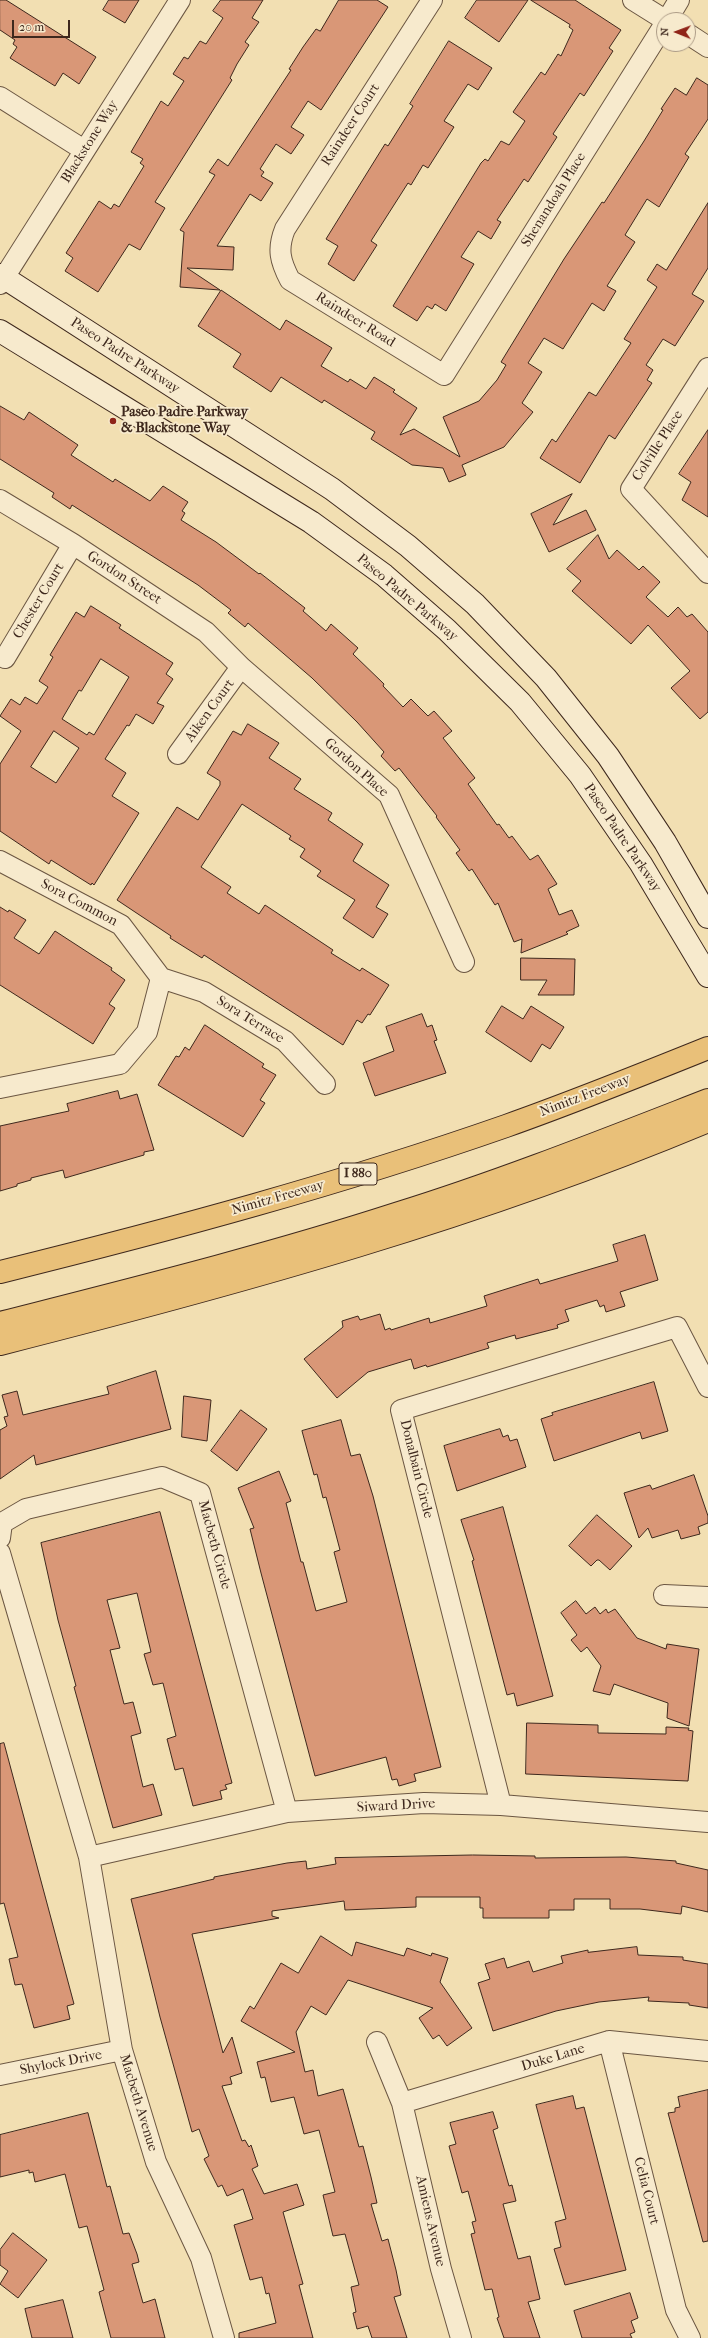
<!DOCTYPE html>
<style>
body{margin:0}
#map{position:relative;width:708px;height:2338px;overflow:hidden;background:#f2dfb2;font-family:"IM FELL French Canon",serif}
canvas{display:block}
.north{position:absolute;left:656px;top:12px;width:40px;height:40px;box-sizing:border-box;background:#f7eacd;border:1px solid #ad9c87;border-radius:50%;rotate:271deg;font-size:11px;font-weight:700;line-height:16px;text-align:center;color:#3e281d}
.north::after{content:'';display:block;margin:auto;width:14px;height:18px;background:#8f2418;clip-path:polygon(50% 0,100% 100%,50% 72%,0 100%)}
.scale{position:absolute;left:12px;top:20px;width:58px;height:18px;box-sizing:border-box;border:2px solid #3e281d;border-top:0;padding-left:5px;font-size:12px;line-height:14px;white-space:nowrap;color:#3e281d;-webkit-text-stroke:3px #f7eacd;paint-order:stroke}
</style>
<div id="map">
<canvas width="708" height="2338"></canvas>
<div class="north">N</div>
<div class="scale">20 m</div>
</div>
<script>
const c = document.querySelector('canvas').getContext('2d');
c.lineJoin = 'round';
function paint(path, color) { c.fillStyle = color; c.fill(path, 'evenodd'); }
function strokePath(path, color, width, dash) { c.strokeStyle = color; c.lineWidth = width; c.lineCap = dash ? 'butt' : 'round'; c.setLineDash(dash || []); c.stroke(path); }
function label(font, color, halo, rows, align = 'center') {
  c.font = font + ' "IM FELL French Canon",serif'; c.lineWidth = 3.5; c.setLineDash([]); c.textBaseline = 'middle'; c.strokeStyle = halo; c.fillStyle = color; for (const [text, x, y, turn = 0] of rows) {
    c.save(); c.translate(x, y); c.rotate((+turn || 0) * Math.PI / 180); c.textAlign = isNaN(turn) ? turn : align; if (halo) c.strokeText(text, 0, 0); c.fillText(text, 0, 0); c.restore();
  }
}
const building = new Path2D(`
 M 0,0 L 6,0 L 96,57 L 79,84 L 63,73 L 55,86 L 10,58 L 17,47 L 13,44 L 15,40 L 0,30 Z
 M 109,0 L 139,0 L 125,23 L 103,10 Z
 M 221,0 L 263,0 L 252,18 L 259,22 L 245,42 L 249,45 L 237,64 L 230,78 L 232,80 L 155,202 L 165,208 L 140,250 L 129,244 L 98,292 L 65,271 L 73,258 L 66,253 L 99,201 L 111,209 L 114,204 L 119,207 L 144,166 L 140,163 L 143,159 L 131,152 L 161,101 L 168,106 L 184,81 L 173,74 L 184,57 L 188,59 L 200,41 L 206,44 L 223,18 L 213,11 Z
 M 339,0 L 377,0 L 388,7 L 321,110 L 308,101 L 291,127 L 304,135 L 291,154 L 276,144 L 260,169 L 264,172 L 261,176 L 273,183 L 261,201 L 250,194 L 217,246 L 234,247 L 233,270 L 187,268 L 220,290 L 180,287 L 184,232 L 180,230 L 215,175 L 209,172 L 218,159 L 228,166 L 291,70 L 289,69 L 303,47 L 316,29 L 320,31 Z
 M 477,0 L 528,0 L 499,42 L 465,18 Z
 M 531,0 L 575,0 L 621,30 L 609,48 L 613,51 L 584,96 L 580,93 L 553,134 L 557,137 L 528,182 L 524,179 L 497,220 L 501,222 L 491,239 L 478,231 L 461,257 L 474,264 L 446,311 L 435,304 L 432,309 L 427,306 L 417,321 L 393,306 L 481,163 L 485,159 L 488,161 L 501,141 L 509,145 L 525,121 L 513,112 L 541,72 L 545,75 L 558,54 L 561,56 L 573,30 L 569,27 L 570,25 Z
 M 449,41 L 492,68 L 478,90 L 468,84 L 444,121 L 454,127 L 428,168 L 423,165 L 411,185 L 408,183 L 371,241 L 377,245 L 354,281 L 328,264 L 338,246 L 326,239 L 385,144 L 388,146 L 413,106 L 410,104 Z
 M 697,78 L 708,85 L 708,119 L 685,154 L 689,157 L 659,207 L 647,199 L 625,235 L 635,242 L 607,286 L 616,291 L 604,311 L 592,303 L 563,349 L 544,338 L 528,363 L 542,372 L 522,403 L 533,412 L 504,447 L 462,465 L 466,475 L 449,482 L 443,468 L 412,465 L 371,439 L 375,432 L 324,400 L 322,403 L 281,377 L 271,392 L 233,367 L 241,354 L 198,326 L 221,290 L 280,330 L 286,320 L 332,348 L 321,366 L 348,382 L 350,379 L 366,389 L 374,377 L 395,390 L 393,392 L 417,408 L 400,435 L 414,429 L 460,457 L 443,417 L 479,401 L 497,380 L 506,365 L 501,362 L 564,259 L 602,202 L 604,203 L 644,141 L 663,110 L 661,109 L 675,88 L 686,95 Z
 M 708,203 L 708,268 L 692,294 L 704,301 L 675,346 L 663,339 L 646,365 L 653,370 L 647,380 L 652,383 L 615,439 L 609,435 L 580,483 L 540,458 L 552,439 L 556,442 L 589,392 L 596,396 L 631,343 L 624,339 L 657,287 L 647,280 L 657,264 L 666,270 Z
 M 0,406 L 24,420 L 29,412 L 78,445 L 71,455 L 113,482 L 115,479 L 150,501 L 163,486 L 188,502 L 182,511 L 185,513 L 181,520 L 216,542 L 259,574 L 260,573 L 305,608 L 303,611 L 326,631 L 331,624 L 358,648 L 353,654 L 384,684 L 383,686 L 403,707 L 411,699 L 428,716 L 434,711 L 452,731 L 443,738 L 475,778 L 468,784 L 497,825 L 499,824 L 509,838 L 512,836 L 530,860 L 538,855 L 557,884 L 548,889 L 559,915 L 572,910 L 579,926 L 566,932 L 568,934 L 521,953 L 522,939 L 514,942 L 498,903 L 495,905 L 472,869 L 469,871 L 456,853 L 460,850 L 436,817 L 437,816 L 399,768 L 395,771 L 381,756 L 384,752 L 357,722 L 312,678 L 248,623 L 245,627 L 228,613 L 231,610 L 198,585 L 72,505 L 70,509 L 52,497 L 54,493 L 0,459 Z
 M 708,430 L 708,517 L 682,500 L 691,482 L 679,474 Z
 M 572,494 L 553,525 L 586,510 L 596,530 L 549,552 L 531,514 Z
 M 598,535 L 609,559 L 617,550 L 639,570 L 643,566 L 660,582 L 646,597 L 668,617 L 678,607 L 687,617 L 692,614 L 708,632 L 708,712 L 700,719 L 671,688 L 690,671 L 648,625 L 631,644 L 572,591 L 581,581 L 567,569 Z
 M 91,606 L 121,625 L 119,628 L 173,663 L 166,674 L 173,679 L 157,703 L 164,706 L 153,724 L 136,714 L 129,726 L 127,725 L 105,759 L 126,773 L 112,796 L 139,813 L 94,885 L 92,883 L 91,885 L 51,860 L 49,864 L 0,831 L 0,764 L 21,731 L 0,716 L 11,699 L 20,705 L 25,697 L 37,704 L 48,687 L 39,681 L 53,657 L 50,655 L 76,612 L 84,617 ZM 101,659 L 129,677 L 94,735 L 89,732 L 87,735 L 62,719 L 79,690 L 81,691 ZM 54,731 L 79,748 L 56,783 L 31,767 Z
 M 248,724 L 279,743 L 269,758 L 301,779 L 294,789 L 332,813 L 328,820 L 363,844 L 353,861 L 389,885 L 376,907 L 388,914 L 373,938 L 343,918 L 355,900 L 317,876 L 321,871 L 300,857 L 305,849 L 289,839 L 291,836 L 242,804 L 201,867 L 231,887 L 227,893 L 259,914 L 265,905 L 333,950 L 331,953 L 360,971 L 362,968 L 389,985 L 370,1015 L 368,1014 L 362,1023 L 357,1020 L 343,1045 L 204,955 L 202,958 L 170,938 L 171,936 L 117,900 L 177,807 L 198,820 L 220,785 L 220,781 L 207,773 L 233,731 L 241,735 Z
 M 0,907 L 8,912 L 9,910 L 26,920 L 14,938 L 39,954 L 55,931 L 112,968 L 111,970 L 125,980 L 109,1004 L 115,1008 L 93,1044 L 0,985 Z
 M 521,958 L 575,959 L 574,995 L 538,995 L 547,980 L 521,980 Z
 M 502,1006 L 523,1019 L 531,1006 L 564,1027 L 550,1049 L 542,1044 L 531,1062 L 486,1032 Z
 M 422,1014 L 427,1027 L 432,1025 L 437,1040 L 434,1041 L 446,1073 L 375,1096 L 363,1063 L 394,1051 L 386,1027 Z
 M 205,1025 L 264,1064 L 262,1067 L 276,1075 L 260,1100 L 265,1103 L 243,1137 L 158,1085 L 176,1056 L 179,1057 L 185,1047 L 189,1050 Z
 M 118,1091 L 120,1099 L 137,1094 L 154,1150 L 144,1152 L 144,1155 L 65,1178 L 63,1170 L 31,1178 L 31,1180 L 17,1184 L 17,1186 L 0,1191 L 0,1126 L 69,1111 L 67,1104 Z
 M 645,1235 L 658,1280 L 620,1292 L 625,1306 L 606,1312 L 604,1305 L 600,1307 L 597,1300 L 565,1310 L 569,1321 L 557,1325 L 558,1328 L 516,1339 L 515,1335 L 487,1343 L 489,1348 L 427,1367 L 426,1365 L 414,1369 L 411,1359 L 368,1372 L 337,1398 L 304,1359 L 343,1327 L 342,1321 L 358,1316 L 360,1320 L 380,1314 L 385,1330 L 390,1328 L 391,1330 L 429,1318 L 430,1323 L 487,1306 L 484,1296 L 538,1279 L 540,1284 L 618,1261 L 613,1245 Z
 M 156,1371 L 171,1429 L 36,1465 L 34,1455 L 0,1479 L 0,1430 L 7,1426 L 4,1417 L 8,1416 L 2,1395 L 17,1391 L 23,1415 L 109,1394 L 107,1387 Z
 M 654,1382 L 668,1431 L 642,1439 L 640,1432 L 554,1461 L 541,1419 L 553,1415 L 552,1413 Z
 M 184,1396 L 211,1400 L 207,1441 L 182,1437 Z
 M 241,1410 L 267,1429 L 237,1471 L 211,1451 Z
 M 341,1420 L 351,1456 L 360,1454 L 373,1496 L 441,1767 L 414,1774 L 416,1781 L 399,1786 L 397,1779 L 392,1780 L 386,1757 L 315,1776 L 261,1573 L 250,1529 L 254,1528 L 238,1488 L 279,1471 L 291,1501 L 286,1503 L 301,1562 L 303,1562 L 316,1611 L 347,1602 L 334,1552 L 340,1550 L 326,1497 L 323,1498 L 317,1474 L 314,1475 L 302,1431 Z
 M 500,1429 L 503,1437 L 508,1435 L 510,1441 L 517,1439 L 526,1467 L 457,1491 L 444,1446 Z
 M 694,1475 L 708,1516 L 708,1523 L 698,1527 L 700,1534 L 681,1539 L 678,1530 L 652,1538 L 648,1528 L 639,1538 L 624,1493 L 650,1485 L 652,1489 Z
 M 503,1507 L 553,1696 L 517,1706 L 514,1693 L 507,1695 L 472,1561 L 474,1560 L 461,1520 Z
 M 160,1512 L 232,1783 L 225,1785 L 227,1789 L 220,1791 L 222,1799 L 193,1806 L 183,1768 L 175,1770 L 167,1739 L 176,1736 L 163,1683 L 153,1685 L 144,1654 L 151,1652 L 137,1593 L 107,1600 L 120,1648 L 110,1650 L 124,1704 L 133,1702 L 141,1733 L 131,1736 L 143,1787 L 153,1784 L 162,1815 L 113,1828 L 74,1687 L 76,1686 L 58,1620 L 41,1543 Z
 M 597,1515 L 632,1546 L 610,1570 L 599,1560 L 597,1560 L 591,1566 L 569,1546 Z
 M 576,1601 L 586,1614 L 595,1607 L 600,1614 L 606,1609 L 608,1613 L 615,1609 L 637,1638 L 666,1649 L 667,1644 L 699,1649 L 689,1726 L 667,1718 L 668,1703 L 614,1684 L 610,1695 L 593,1691 L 601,1666 L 587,1647 L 581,1652 L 571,1640 L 577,1635 L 561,1613 Z
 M 527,1723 L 598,1725 L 598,1733 L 666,1734 L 666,1727 L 689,1728 L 688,1730 L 693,1731 L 688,1781 L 526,1774 Z
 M 4,1743 L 74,2004 L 67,2006 L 70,2019 L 34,2028 L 22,1984 L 15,1985 L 9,1959 L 18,1957 L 4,1903 L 0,1904 L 0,1744 Z
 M 473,1855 L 535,1856 L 535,1858 L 626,1857 L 676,1861 L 676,1863 L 708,1870 L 708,1912 L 682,1906 L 681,1914 L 640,1909 L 610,1909 L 610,1899 L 574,1899 L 574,1910 L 549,1910 L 549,1918 L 483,1918 L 483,1908 L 480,1908 L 480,1897 L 416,1897 L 416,1907 L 345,1910 L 344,1901 L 272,1911 L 272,1916 L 279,1918 L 192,1934 L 223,2053 L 232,2037 L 242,2073 L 230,2077 L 232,2084 L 222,2086 L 242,2141 L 245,2140 L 249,2147 L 251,2145 L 258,2166 L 252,2169 L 264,2194 L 297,2184 L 304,2205 L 283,2212 L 303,2284 L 299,2285 L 313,2338 L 239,2338 L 239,2333 L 276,2323 L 269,2293 L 266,2294 L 262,2277 L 250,2280 L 234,2225 L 253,2219 L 243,2189 L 227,2196 L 222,2185 L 218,2187 L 204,2159 L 209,2156 L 199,2129 L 192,2132 L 160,2017 L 131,1899 L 214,1879 L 214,1877 L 287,1863 L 306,1861 L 307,1869 L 336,1864 L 335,1858 Z
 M 321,1936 L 352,1956 L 356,1942 L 404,1956 L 407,1948 L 431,1956 L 432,1953 L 448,1958 L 440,1982 L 472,2028 L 447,2046 L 439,2035 L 433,2039 L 419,2018 L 433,2008 L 348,1980 L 326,2015 L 311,2006 L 296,2032 L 305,2072 L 313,2070 L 318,2096 L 343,2089 L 359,2147 L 363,2146 L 371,2177 L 377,2203 L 371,2204 L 382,2241 L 388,2239 L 396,2270 L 401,2295 L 394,2297 L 407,2338 L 372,2338 L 368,2326 L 357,2329 L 353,2313 L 356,2312 L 351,2287 L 359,2285 L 345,2234 L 333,2236 L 323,2195 L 335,2192 L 319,2130 L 304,2134 L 294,2097 L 271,2102 L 265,2077 L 261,2078 L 257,2062 L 295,2052 L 241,2021 L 250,2006 L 254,2009 L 281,1963 L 298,1973 Z
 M 637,1947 L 638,1955 L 683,1957 L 683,1960 L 708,1964 L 708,2008 L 689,2005 L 689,2003 L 648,2001 L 649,1997 L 599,2002 L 556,2011 L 493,2031 L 478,1983 L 490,1979 L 485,1964 L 504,1958 L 507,1968 L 529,1961 L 533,1972 L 563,1963 L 561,1956 L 588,1950 L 588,1952 Z
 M 708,2090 L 708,2241 L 703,2242 L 668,2113 L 675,2112 L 675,2108 L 680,2107 L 678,2097 Z
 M 573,2096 L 576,2109 L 584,2107 L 626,2270 L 565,2285 L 554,2249 L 561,2247 L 555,2222 L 566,2219 L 536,2105 Z
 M 493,2112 L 498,2128 L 493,2130 L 509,2186 L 512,2185 L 516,2201 L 503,2204 L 518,2259 L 530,2256 L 540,2299 L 528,2302 L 540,2338 L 504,2338 L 497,2318 L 499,2317 L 492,2289 L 485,2290 L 471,2234 L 475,2233 L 472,2222 L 476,2221 L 468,2191 L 462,2193 L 449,2146 L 456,2144 L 450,2123 Z
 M 88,2113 L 107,2187 L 110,2186 L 123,2234 L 129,2233 L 137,2254 L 139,2262 L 132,2264 L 143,2303 L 155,2299 L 165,2338 L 111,2338 L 99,2292 L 104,2290 L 87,2226 L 79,2228 L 65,2174 L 35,2182 L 33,2172 L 29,2173 L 29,2170 L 0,2177 L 0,2135 Z
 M 13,2233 L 47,2260 L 18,2298 L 0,2284 L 8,2271 L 0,2265 L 0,2250 Z
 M 630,2293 L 638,2318 L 631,2321 L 635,2332 L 630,2334 L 632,2338 L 582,2338 L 574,2311 Z
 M 63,2300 L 73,2338 L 32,2338 L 25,2309 Z`);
paint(building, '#d99777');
strokePath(building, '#3e281d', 1);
const street = new Path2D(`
 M 432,0 L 285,229 C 277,249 280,261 290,280 L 444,375 L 664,25
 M 633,0 L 665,20
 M 667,20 L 679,0
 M 688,34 L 708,47
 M 0,97 L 84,150
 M 0,284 L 180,0
 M 708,368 L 631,489 L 708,573
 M 0,500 L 73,544 L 206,632 L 241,667 L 389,795 L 464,962
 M 5,658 L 73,544
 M 178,754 L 241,667
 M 0,861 L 121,925 L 161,978
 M 161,978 L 204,992 L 285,1041 L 325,1084
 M 0,1088 L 120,1064 L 147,1032 L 161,978
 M 0,1538 L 2,1523 L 26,1509 L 162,1477 L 200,1493 L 287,1812
 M 0,1553 L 89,1857 L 122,2050 L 156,2162 L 201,2258 L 224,2338
 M 664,1595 L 708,1597
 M 501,1805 L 401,1410 L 677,1327 L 708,1387
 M 89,1857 L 287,1812 L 424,1803 L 501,1805 L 708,1822
 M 609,2041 L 676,2310 L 690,2338
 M 377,2042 L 402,2103 L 441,2269 L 461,2338
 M 0,2075 L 122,2050
 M 402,2103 L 609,2041 L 708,2051`);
const secondary = new Path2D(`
 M 0,275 L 332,489 L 408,546 L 475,604 L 546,678 L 608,756 L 665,842 L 708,917
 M 0,331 L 311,522 L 384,575 L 447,630 L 520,702 L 580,775 L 641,864 L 708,976`);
const highway = new Path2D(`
 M 0,1272 C 170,1230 340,1184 506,1126 C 574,1102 641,1075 708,1048
 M 0,1323 C 133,1289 266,1256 396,1214 C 502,1181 605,1140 708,1100
 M 0,1344 C 240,1283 479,1217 708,1121`);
strokePath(street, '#6b5642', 22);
strokePath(secondary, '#3e281d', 24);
strokePath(highway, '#3e281d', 24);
strokePath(street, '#f7eacd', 20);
strokePath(secondary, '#f7eacd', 22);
strokePath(highway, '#e9c079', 22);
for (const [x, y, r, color] of [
 [113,421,4,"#8f2418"]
]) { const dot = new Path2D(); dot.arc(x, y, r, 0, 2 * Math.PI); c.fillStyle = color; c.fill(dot); strokePath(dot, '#f7eacd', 1.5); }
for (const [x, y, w] of [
 [358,1174,38]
]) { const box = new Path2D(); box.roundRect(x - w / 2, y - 11, w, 22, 3); c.fillStyle = '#f7eacd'; c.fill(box); strokePath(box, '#3e281d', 1); }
label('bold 13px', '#3e281d', null, [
 ["I 880",358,1174]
]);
label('14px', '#3e281d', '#f7eacd', [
 ["Raindeer Court",351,125,-57],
 ["Blackstone Way",90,142,-58],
 ["Shenandoah Place",554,200,-58],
 ["Raindeer Road",355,320,32],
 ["Paseo Padre Parkway",125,356,33],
 ["Colville Place",658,446,-57],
 ["Gordon Street",124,578,33],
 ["Paseo Padre Parkway",407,598,40],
 ["Chester Court",39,601,-59],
 ["Aiken Court",210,711,-54],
 ["Gordon Place",356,768,42],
 ["Paseo Padre Parkway",622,838,56],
 ["Sora Common",79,903,28],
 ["Sora Terrace",250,1020,32],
 ["Nimitz Freeway",585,1096,-21],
 ["Nimitz Freeway",278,1198,-16],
 ["Donalbain Circle",416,1469,76],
 ["Macbeth Circle",214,1545,75],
 ["Siward Drive",396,1806,-3],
 ["Duke Lane",553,2058,-17],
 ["Shylock Drive",61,2063,-11],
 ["Macbeth Avenue",138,2103,73],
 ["Celia Court",646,2191,76],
 ["Amiens Avenue",430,2221,77]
]);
label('bold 14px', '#3e281d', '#f7eacd', [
 ["Paseo Padre Parkway",121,413],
 ["& Blackstone Way",121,429]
], 'left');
</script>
